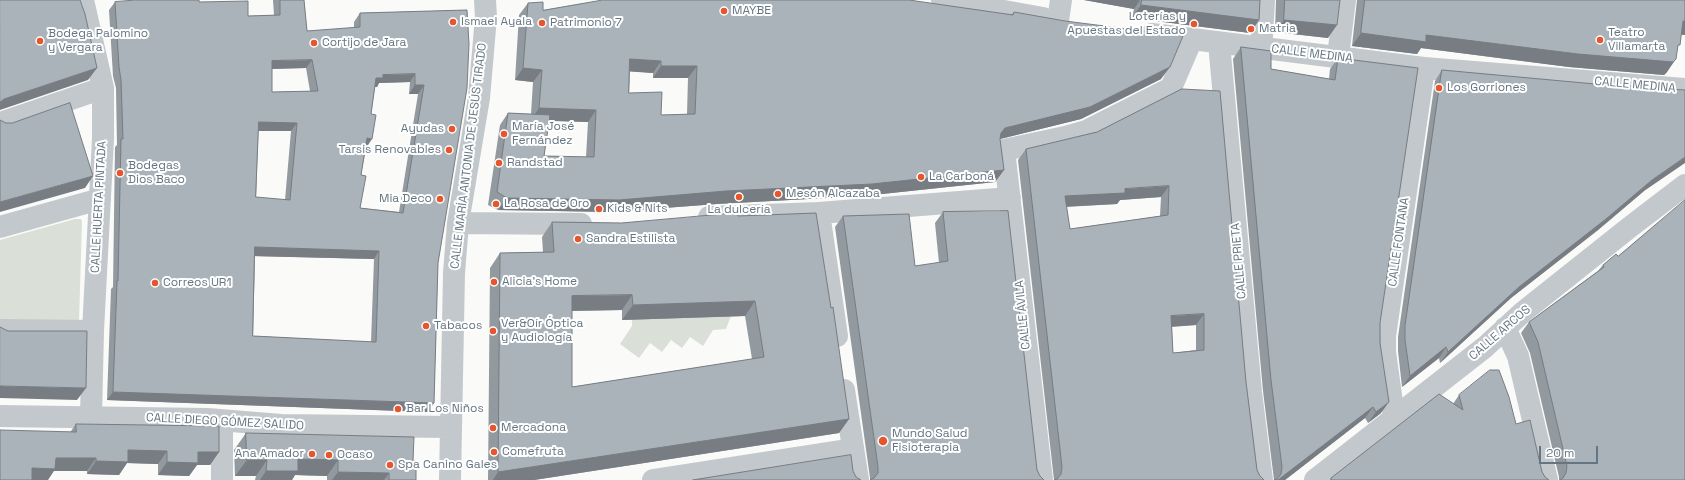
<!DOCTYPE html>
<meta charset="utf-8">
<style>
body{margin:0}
#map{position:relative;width:1685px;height:480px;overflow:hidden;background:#fafaf8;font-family:"Space Grotesk",sans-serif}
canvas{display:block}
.scale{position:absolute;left:1539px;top:446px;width:59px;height:18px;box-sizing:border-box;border:2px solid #657683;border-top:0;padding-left:5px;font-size:12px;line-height:14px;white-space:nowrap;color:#657683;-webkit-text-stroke:3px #fff;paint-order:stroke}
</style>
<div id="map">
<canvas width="1685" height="480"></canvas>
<div class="scale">20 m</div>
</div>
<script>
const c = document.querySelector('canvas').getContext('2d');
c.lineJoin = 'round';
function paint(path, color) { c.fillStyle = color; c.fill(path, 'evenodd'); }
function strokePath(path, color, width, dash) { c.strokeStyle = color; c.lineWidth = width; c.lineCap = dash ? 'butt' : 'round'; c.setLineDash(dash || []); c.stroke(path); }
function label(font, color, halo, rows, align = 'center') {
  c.font = font + ' "Space Grotesk",sans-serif'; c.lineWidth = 4; c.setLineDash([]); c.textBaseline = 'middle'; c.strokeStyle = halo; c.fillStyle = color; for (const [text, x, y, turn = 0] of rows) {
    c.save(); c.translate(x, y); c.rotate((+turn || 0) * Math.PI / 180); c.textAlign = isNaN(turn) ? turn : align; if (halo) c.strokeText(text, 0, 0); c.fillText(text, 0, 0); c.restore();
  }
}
paint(new Path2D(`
 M 75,219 L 81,219 L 82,222 L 79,321 L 0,322 L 0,240 Z
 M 731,316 L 726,329 L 713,330 L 703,346 L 690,337 L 682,348 L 671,340 L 662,352 L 650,343 L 639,358 L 620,344 L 632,326 L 632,319 Z`), '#dadfd7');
strokePath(new Path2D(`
 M 83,0 L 103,88 L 103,139 L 93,331 L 91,417
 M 942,0 L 1043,18
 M 1058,21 L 1061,0
 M 1152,34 L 1424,68 L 1685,89
 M 1262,36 L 1264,0
 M 1219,43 L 1251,392 L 1262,480
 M 1338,56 L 1345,0
 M 0,123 L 103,88
 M 819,213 L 837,336
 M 709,217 L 819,213 L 1010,198
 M 458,223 L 581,224
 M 0,227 L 100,199
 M 1505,328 L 1518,356 L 1547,480
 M 0,330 L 93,331
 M 844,390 L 858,480
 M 0,416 L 207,419 L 281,425 L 450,427
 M 1394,417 L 1385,352 L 1385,336 L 1424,68
 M 222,480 L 222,421
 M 450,480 L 454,273 L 458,223 L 479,98 L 486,17 L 485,0
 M 653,480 L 853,449
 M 1042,480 L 1004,150 L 1065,137 L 1086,131 L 1171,88 L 1192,39
 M 1315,480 L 1485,347 L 1523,312 L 1630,227 L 1685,185`), '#c3c8cc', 22);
paint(new Path2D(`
 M 273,0 L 304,0 L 307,31 L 354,28 L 354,22 L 360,13 L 467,10 L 438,263 L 434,403 L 428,412 L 107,400 L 111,289 L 113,287 L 115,147 L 117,145 L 116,88 L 113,76 L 109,10 L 115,2 L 199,2 L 248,16 L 274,15 ZM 306,68 L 310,91 L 272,92 L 272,69 ZM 410,82 L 409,94 L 418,94 L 399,212 L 360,208 L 361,175 L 366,148 L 375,87 L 377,87 L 379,83 ZM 258,131 L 291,131 L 285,200 L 256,197 ZM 255,256 L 374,259 L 371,342 L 253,336 Z
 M 1084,0 L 1260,0 L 1259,20 L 1250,33 L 1132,18 L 1134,9 Z
 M 1276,0 L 1340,0 L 1328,38 L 1275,32 Z
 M 1357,0 L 1685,0 L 1685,35 L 1681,34 L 1677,49 L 1667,72 L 1664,75 L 1569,67 L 1421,48 L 1417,54 L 1352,46 Z
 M 528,3 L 543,10 L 1012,14 L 1014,12 L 1161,79 L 1081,119 L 1000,139 L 1004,170 L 995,182 L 863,196 L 717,204 L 611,212 L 498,210 L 488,205 L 500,125 L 508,113 L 531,114 L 533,82 L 515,80 L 519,15 ZM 630,71 L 653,73 L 653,78 L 688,78 L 687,114 L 661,115 L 629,93 ZM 549,121 L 588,122 L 586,157 L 544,156 Z
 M 1241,47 L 1271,69 L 1329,79 L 1330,69 L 1338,58 L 1380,323 L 1381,413 L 1368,423 L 1365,418 L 1285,480 L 1274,480 L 1263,391 L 1233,59 Z
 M 1442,70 L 1644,191 L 1598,230 L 1511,298 L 1440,363 L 1439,358 L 1402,387 L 1398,351 L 1398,337 L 1435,81 Z
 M 1182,89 L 1246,382 L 1257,470 L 1260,476 L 1054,480 L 1018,160 L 1026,149 L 1097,132 ZM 1161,197 L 1160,216 L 1070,229 L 1066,207 L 1117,204 L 1120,200 ZM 1196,325 L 1196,350 L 1173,353 L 1172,327 Z
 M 943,212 L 1037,470 L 1040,476 L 870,480 L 870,478 L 835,227 L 843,216 L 915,266 L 939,263 L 935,223 Z
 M 738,216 L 849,419 L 839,433 L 534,480 L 488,480 L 490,268 L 500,253 L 543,252 L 542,237 L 552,222 L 621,223 ZM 622,310 L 622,320 L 745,316 L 752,359 L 572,387 L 572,311 Z
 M 1618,256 L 1685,480 L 1559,480 L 1559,477 L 1530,353 L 1521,333 L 1529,322 L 1598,271 L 1603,265 Z
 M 1459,395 L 1516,424 L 1545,477 L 1549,480 L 1330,480 L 1331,478 L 1453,404 Z
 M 76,424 L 219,452 L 210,465 L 197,465 L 189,476 L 158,475 L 158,464 L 127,463 L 119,475 L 87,474 L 87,471 L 54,471 L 71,431 Z
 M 246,433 L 413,461 L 416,480 L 327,480 L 327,476 L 295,475 L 292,480 L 255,480 L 256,476 L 235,476 L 234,450 Z`), '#929a9f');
paint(new Path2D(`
 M 1084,0 L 1140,0 L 1134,9 Z
 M 1141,5 L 1259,20 L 1250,33 L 1132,18 Z
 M 1284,20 L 1337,25 L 1328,38 L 1275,32 Z
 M 1683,21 L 1685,21 L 1685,35 L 1674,34 Z
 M 1361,33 L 1426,35 L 1676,59 L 1667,72 L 1664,75 L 1569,67 L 1421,48 L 1417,54 L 1352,46 Z
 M 630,59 L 661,61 L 653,73 L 622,71 Z
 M 312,60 L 306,68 L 266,69 L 272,61 Z
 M 661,66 L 697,66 L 688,78 L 653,78 Z
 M 1170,67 L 1161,79 L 1081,119 L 996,140 L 1005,128 Z
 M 97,68 L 88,80 L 0,110 L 0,102 L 4,99 Z
 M 523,68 L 542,70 L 533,82 L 515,80 Z
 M 415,74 L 410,82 L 379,83 L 377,87 L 371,87 L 376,78 L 383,75 Z
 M 415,85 L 424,85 L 418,94 L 409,94 Z
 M 539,108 L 596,110 L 588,122 L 531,120 Z
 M 259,122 L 297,123 L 291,131 L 253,131 Z
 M 367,138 L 372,139 L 366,148 L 361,147 Z
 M 1685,157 L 1685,163 L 1644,191 L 1598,230 L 1511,298 L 1440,363 L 1448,352 L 1519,287 L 1652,180 Z
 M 1004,170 L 995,182 L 863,196 L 717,204 L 611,212 L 498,210 L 507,198 L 726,191 Z
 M 93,176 L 85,188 L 0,212 L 0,202 Z
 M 1169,186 L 1161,197 L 1120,200 L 1117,204 L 1057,207 L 1065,196 L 1125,189 Z
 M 255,247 L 379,251 L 374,259 L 249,256 Z
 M 632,295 L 622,310 L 562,311 L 572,296 Z
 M 755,301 L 745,316 L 622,320 L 633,305 Z
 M 1204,314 L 1196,325 L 1163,327 L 1171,316 Z
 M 1446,347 L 1439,358 L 1402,387 L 1410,376 Z
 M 0,386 L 86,388 L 77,400 L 0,398 Z
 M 113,392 L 434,403 L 428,412 L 107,400 Z
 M 1389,402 L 1381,413 L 1368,423 L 1376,412 Z
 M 1373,407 L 1365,418 L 1285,480 L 1278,480 Z
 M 849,419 L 839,433 L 534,480 L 493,480 L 498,472 Z
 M 128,450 L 167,451 L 158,464 L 127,463 L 119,475 L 87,474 L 96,461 Z
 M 198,452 L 219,452 L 210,465 L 197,465 L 189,476 L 158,475 L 167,462 Z
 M 56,458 L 96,458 L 87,471 L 54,471 L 48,480 L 24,480 L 32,468 Z
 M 298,459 L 338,460 L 327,476 L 295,475 L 292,480 L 260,480 L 266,471 Z
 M 247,460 L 267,460 L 256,476 L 235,476 Z
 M 338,472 L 389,473 L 384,480 L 332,480 Z`), '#777d82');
const building = new Path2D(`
 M 0,0 L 80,0 L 85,14 L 97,68 L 4,99 L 0,102 Z
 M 136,0 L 199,0 L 199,2 L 248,1 L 248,16 L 280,15 L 280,0 L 304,0 L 307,31 L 360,27 L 360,13 L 467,10 L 469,44 L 467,88 L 438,263 L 434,403 L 113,392 L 117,281 L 118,281 L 121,139 L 123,139 L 121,80 L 119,67 L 115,2 ZM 312,60 L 318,91 L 272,92 L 272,61 ZM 415,74 L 415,85 L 424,85 L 403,213 L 360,208 L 366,176 L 361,175 L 367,138 L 372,139 L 376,115 L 371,114 L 376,78 L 383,78 L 383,75 ZM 259,122 L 297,123 L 290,200 L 256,197 ZM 255,247 L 379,251 L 376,342 L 253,336 Z
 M 603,0 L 909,0 L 1013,15 L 1014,12 L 1065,21 L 1183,36 L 1170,67 L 1090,107 L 1005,128 L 1001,133 L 1000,139 L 1004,170 L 872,184 L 726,191 L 619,200 L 507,198 L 497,192 L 508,113 L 550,115 L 544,156 L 594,157 L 596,110 L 539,108 L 542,70 L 523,68 L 528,3 L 543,2 L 543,10 ZM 630,59 L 661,61 L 661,66 L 697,66 L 695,114 L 661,115 L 662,92 L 629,93 Z
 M 1142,0 L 1260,0 L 1259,20 L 1141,5 Z
 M 1285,0 L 1340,0 L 1337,25 L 1284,20 Z
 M 1365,0 L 1685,0 L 1685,21 L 1683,21 L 1680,45 L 1678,45 L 1676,59 L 1673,62 L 1578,54 L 1426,35 L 1426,42 L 1361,33 Z
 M 1241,47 L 1271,51 L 1271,69 L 1335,80 L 1338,58 L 1418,68 L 1380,323 L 1380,343 L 1389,402 L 1376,412 L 1373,407 L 1278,480 L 1274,480 L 1277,479 L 1281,474 L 1282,467 L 1271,380 Z
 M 1442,70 L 1595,84 L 1685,90 L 1685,157 L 1652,180 L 1606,219 L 1519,287 L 1448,352 L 1446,347 L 1410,376 L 1405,340 L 1405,326 Z
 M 1182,89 L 1220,91 L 1246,382 L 1257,470 L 1260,476 L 1264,480 L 1054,480 L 1057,479 L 1061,474 L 1062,467 L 1026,149 L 1097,132 ZM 1169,186 L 1168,215 L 1070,229 L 1065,196 L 1125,193 L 1125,189 ZM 1204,314 L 1204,350 L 1173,353 L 1171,316 Z
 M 70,103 L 93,176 L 0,202 L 0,120 L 6,123 L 12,123 Z
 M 1685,200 L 1685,480 L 1560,480 L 1563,478 L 1566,473 L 1567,466 L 1538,342 L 1529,322 L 1604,267 L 1603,265 L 1616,254 L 1618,256 Z
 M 1008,211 L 1037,470 L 1040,476 L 1044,480 L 870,480 L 874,478 L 878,473 L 878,467 L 843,216 L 909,214 L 915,266 L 948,261 L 943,212 Z
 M 738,213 L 738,216 L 816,213 L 831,308 L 833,307 L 849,419 L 498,472 L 500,253 L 554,252 L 552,222 L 621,223 ZM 632,295 L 633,305 L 755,301 L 764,357 L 572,387 L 572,296 Z
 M 0,327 L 8,331 L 87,331 L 86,388 L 0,386 Z
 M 1490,370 L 1499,370 L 1509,397 L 1516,424 L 1530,420 L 1542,472 L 1545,477 L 1549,480 L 1331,480 L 1331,478 L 1439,394 L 1463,410 L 1459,395 Z
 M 76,424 L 219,426 L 219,452 L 198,452 L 198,463 L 167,462 L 167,451 L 128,450 L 128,462 L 96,461 L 96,458 L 56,458 L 55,469 L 32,468 L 32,480 L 0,480 L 0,430 L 76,432 Z
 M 246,433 L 414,437 L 413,461 L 416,461 L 416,480 L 389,480 L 389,473 L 338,472 L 338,460 L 298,459 L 298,471 L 266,471 L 267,460 L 247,460 Z
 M 851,455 L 853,471 L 856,477 L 861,480 L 693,480 Z`);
paint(building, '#aab3b9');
strokePath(building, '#777d82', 1);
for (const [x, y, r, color] of [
 [724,11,4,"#e4572e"],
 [453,22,4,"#e4572e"],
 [542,23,4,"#e4572e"],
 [1194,24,4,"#e4572e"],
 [1251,29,4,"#e4572e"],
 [1600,40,4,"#e4572e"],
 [40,41,4,"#e4572e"],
 [314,43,4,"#e4572e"],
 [1439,88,4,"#e4572e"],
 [452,129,4,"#e4572e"],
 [504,134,4,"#e4572e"],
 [449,150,4,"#e4572e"],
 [499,163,4,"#e4572e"],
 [120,173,4,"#e4572e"],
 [921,177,4,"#e4572e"],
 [778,194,4,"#e4572e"],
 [739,197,4,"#e4572e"],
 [440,199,4,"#e4572e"],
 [496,204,4,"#e4572e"],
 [599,209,4,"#e4572e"],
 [578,239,4,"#e4572e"],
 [494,282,4,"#e4572e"],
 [155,283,4,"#e4572e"],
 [426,326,4,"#e4572e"],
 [493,331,4,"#e4572e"],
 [398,409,4,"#e4572e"],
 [493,428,4,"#e4572e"],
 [883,441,5,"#e4572e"],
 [494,452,4,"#e4572e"],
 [312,454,4,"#e4572e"],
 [329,455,4,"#e4572e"],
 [390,465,4,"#e4572e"]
]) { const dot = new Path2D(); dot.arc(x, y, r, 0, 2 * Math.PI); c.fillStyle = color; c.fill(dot); strokePath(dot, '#fff', 1.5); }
label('12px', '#657683', '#fff', [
 ["MAYBE",732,11],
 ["Loterías y",1186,17,"right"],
 ["Apuestas del Estado",1186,31,"right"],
 ["Ismael Ayala",461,22],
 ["Patrimonio 7",550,23],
 ["Matria",1259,29],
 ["Teatro",1608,33],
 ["Villamarta",1608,47],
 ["Bodega Palomino",48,34],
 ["y Vergara",48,48],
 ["Cortijo de Jara",322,43],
 ["Los Gorriones",1447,88],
 ["María José",512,127],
 ["Fernández",512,141],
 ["Ayudas",444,129,"right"],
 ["Tarsis Renovables",441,150,"right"],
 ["Randstad",507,163],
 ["Bodegas",128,166],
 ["Dios Baco",128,180],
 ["La Carboná",929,177],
 ["Mesón Alcazaba",786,194],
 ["Mia Deco",432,199,"right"],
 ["La Rosa de Oro",504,204],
 ["Kids & Nits",607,209],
 ["La dulcería",739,210,"center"],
 ["Sandra Estilista",586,239],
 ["Alicia's Home",502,282],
 ["Correos UR1",163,283],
 ["Ver&Oír Óptica",501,324],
 ["y Audiología",501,338],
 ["Tabacos",434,326],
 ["Bar Los Niños",406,409],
 ["Mercadona",501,428],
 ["Mundo Salud",892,434],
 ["Fisioterapia",892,448],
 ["Comefruta",502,452],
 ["Ana Amador",304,454,"right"],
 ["Ocaso",337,455],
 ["Spa Canino Gales",398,465]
], 'left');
label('12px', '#657683', '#fff', [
 ["CALLE MEDINA",1312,54,7],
 ["CALLE MEDINA",1635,85,5],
 ["CALLE MARÍA ANTONIA DE JESÚS TIRADO",469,156,-83],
 ["CALLE HUERTA PINTADA",99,207,-87],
 ["CALLE FONTANA",1399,242,-82],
 ["CALLE PRIETA",1239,261,-95],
 ["CALLE ÁVILA",1023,315,-96],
 ["CALLE ARCOS",1500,333,-41],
 ["CALLE DIEGO GÓMEZ SALIDO",225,422,3]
]);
</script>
